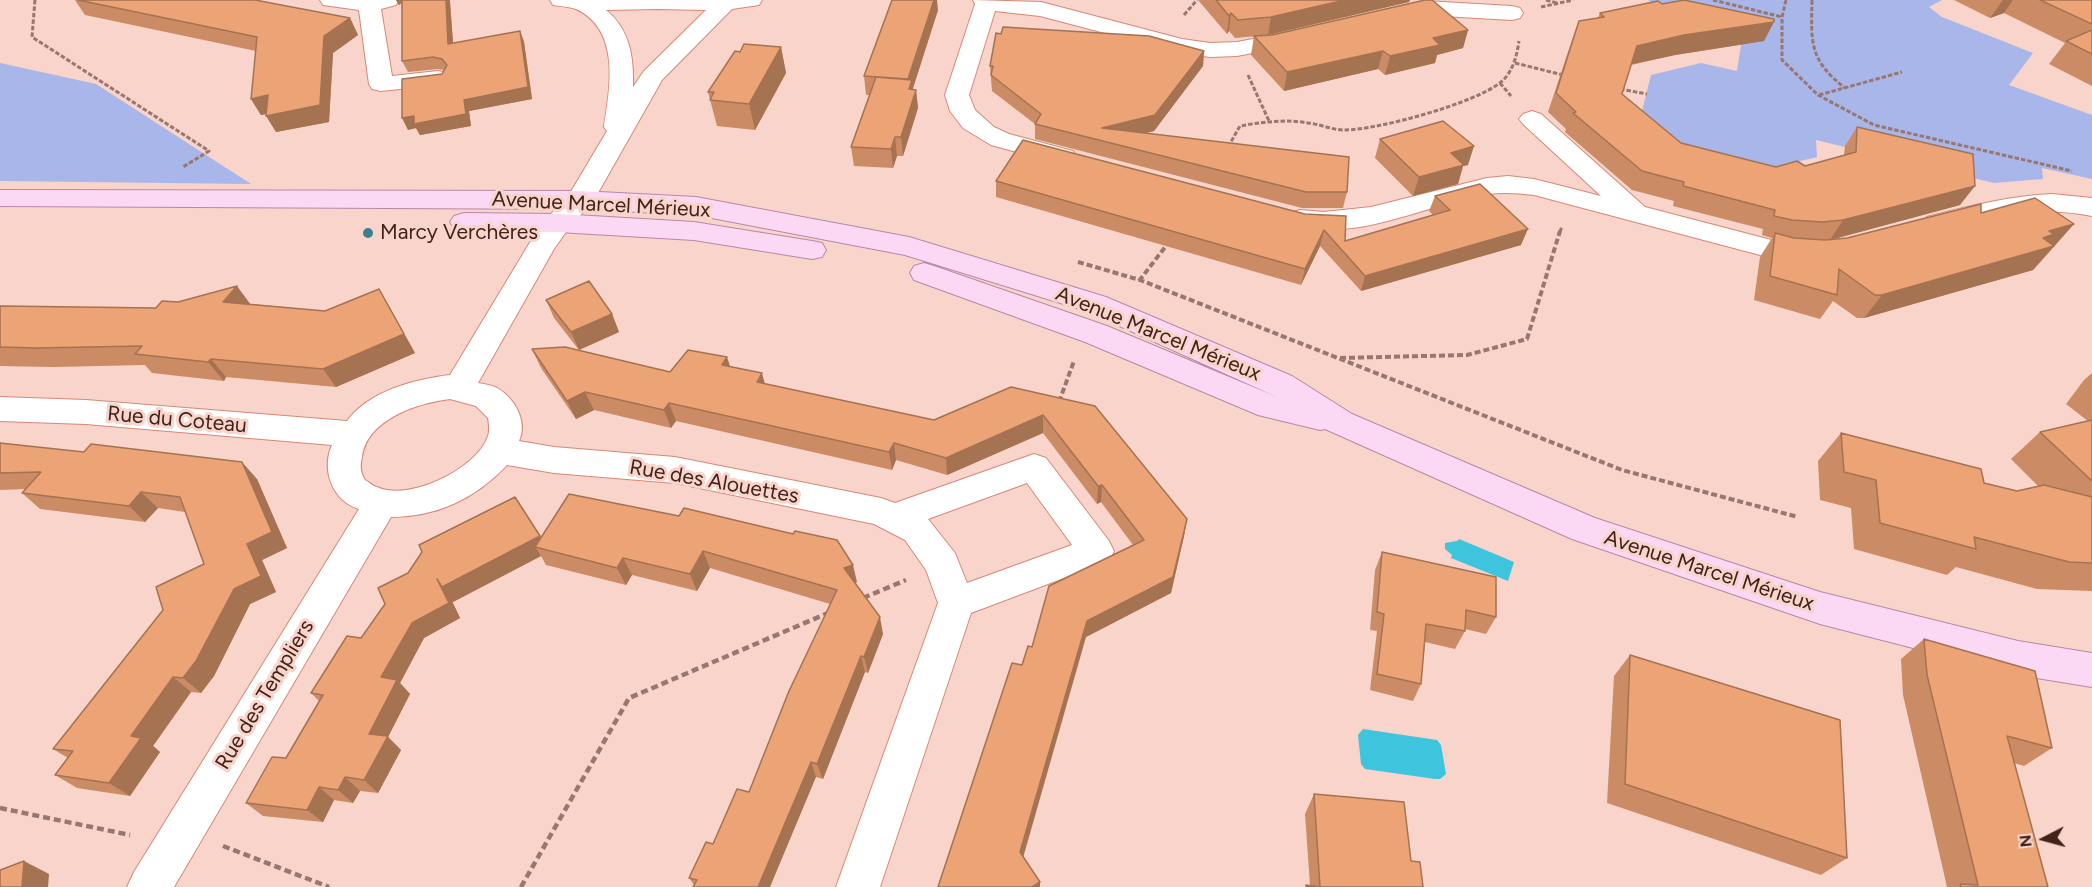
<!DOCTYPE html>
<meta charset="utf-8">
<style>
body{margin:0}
#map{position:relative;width:2092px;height:887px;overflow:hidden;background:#f8d4cb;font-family:Figtree,sans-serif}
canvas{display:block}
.north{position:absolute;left:2014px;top:809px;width:60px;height:60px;-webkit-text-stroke:4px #f8d4cb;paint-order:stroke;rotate:264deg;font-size:16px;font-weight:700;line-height:24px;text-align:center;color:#42211a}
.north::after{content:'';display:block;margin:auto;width:21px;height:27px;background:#42211a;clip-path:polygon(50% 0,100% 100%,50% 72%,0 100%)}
</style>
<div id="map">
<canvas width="2092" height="887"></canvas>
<div class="north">N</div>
</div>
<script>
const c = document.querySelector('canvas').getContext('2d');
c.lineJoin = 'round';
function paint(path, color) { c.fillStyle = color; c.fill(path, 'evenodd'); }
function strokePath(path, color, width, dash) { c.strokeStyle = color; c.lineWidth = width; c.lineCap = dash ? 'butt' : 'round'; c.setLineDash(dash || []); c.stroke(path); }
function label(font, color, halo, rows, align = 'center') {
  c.font = font + ' Figtree,sans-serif'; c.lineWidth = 6; c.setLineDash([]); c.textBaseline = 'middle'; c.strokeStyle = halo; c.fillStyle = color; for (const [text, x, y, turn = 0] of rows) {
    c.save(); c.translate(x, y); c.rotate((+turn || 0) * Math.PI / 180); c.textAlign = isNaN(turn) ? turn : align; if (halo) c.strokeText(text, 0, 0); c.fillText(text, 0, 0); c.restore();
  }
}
paint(new Path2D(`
 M 1648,0 L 1942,0 L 1929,7 L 1942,17 L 2033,53 L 2009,85 L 2092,115 L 2092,179 L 2042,168 L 2043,179 L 1994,183 L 1816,140 L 1817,157 L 1757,171 L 1685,153 L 1641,115 L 1651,75 L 1701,63 L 1737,71 L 1744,26 L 1661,8 Z
 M 0,63 L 96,84 L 251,184 L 0,181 Z`), '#a8b6e9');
paint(new Path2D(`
 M 1459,539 L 1514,562 L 1508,581 L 1451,558 L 1452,555 L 1445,549 L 1445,543 L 1457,541 Z
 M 1363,729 L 1437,740 L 1441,745 L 1446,774 L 1440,779 L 1435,779 L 1365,769 L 1361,764 L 1358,735 Z`), '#3ec4dd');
const minor = new Path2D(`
 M 320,0 L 399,0 L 396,5 L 381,9 L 392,76 L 438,71 L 447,73 L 450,78 L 447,83 L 438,85 L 381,91 L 372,89 L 369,84 L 359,10 L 323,5 Z
 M 550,0 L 762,0 L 759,5 L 732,9 L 662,80 L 594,200 L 568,229 L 554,249 L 478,383 C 484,384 491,385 497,388 C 515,398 528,422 519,441 L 554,447 L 675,457 L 881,498 L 895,503 L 1034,454 L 1046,458 L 1109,541 L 1114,551 L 1109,561 L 971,613 L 880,887 L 836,887 L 938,603 L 926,570 L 905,540 L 874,524 L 675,483 L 554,473 L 507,465 C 476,498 437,517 391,517 L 174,887 L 127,887 L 134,872 L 359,509 C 332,501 321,469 332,445 L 86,424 L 0,421 L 0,397 L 86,400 L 347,421 C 369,391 415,379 450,375 L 532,239 L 548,217 L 569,195 L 607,131 L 604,127 C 610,88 621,30 576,9 C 570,7 560,6 553,5 ZM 658,9 L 706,10 L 644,71 L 633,87 C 634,58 630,29 606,10 ZM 450,399 L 476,406 L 488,418 C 489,424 490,431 488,436 C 477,469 409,502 377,487 C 372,486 369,482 365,480 C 360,472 360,465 362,457 C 367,419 418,403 450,399 ZM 1027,483 L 1072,545 L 967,583 L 955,553 L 928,519 Z
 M 973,0 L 1041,2 L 1182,39 L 1210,43 L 1237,42 L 1295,31 L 1303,33 L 1307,38 L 1303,43 L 1295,45 L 1237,56 L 1210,57 L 1181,53 L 1040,16 L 995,11 L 969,95 L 975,110 L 994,127 L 1009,134 L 1073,151 L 1077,157 L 1073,163 L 1064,165 L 991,145 L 963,128 L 950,111 L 945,95 L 975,4 Z
 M 1425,1 L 1512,6 L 1520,8 L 1523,13 L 1520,18 L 1512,20 L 1425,15 L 1398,21 L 1390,19 L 1387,14 L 1390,9 Z
 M 1532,111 L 1541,114 L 1645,207 L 1779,242 L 1821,246 L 1825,253 L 1821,260 L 1811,262 L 1779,260 L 1534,195 C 1518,193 1503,192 1488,194 C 1423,205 1358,243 1290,225 L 1286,219 L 1290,213 L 1300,210 L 1324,212 L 1371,207 L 1487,178 L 1508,176 L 1534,179 L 1601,196 L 1523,124 L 1519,119 L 1523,114 Z
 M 2052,194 L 2092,198 L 2092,216 C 2066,211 2040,210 2013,214 C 1989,218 1949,235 1927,229 L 1923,223 L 1927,217 C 1969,206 2009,196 2052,194 Z`);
const major = new Path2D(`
 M 0,190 L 580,191 L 696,197 L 909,237 L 1106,297 L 1292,376 L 1352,414 L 1595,518 L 1820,592 L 2018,641 L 2092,653 L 2092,687 L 2018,675 L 1820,624 L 1572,539 L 1325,429 L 1320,430 L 1258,415 L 1085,342 L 914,280 L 910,273 L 914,266 L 924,263 L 934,266 L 1107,326 L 1277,397 L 1086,311 L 905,255 L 696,215 L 580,209 L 0,206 Z
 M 464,213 L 558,214 L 694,222 L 812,241 L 822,243 L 826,250 L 822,257 L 812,259 L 694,240 L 558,232 L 464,231 L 454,228 L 450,222 L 454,216 Z`);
strokePath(minor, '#da8775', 2);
strokePath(major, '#b988a4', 2);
strokePath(new Path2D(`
 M 35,0 L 32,37 L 209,151 L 183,167
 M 1546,0 L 1557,3
 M 1713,0 L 1782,17
 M 1786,0 L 1782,17 L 1782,60 L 1818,95 L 1874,125 L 2072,171
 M 1812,0 C 1811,42 1809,60 1845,88
 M 1541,7 L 1573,0
 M 1184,15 L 1197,0
 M 1515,63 L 1563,75
 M 1248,75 L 1269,121
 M 1500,83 L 1511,96
 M 1620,89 L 1647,94
 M 1819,95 L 1902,72
 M 1228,147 L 1240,126 C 1262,122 1286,119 1308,123 C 1320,124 1332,130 1344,130 C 1378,130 1476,103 1501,82 C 1513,72 1517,55 1519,41
 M 1560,232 L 1562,226`), '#99766e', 3, [4.5, 2]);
strokePath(new Path2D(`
 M 1078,262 L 1140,280 L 1622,470 L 1798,517
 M 1139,281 L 1169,242
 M 1340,358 L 1467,355 L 1527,339 L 1560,231
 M 1059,402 L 1074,361`), '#99766e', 4, [6, 3]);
strokePath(new Path2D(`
 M 863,598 L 906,580
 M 0,808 L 130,835
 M 223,846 L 329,887
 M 521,887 L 629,698 L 828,613`), '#99766e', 4.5, [7, 4]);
paint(minor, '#fff');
paint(major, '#fbd9f5');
paint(new Path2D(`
 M 75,0 L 255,0 L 350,18 L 358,35 L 333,53 L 329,122 L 276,132 L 266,114 L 261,115 L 251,99 L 256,51 L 85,15 Z
 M 396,0 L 450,0 L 450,2 L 453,43 L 520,31 L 524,42 L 532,99 L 469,111 L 471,126 L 420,135 L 416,128 L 408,130 L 444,70 L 438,69 L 408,72 L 402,61 L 402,3 L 399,5 Z
 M 1198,0 L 1410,0 L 1409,2 L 1268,35 L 1235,38 L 1229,31 L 1227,34 Z
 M 1954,0 L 2092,0 L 2092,86 L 2049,64 L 2065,43 L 2004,13 L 1990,18 Z
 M 1662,4 L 1764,41 L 1675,55 L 1631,65 L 1622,94 L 1681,143 L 1776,167 L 1805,166 L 1844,155 L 1845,146 L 1857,127 L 1960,205 L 1830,240 L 1847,238 L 1981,213 L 2074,224 L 2033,270 L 1864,318 L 1857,318 L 1833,301 L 1820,319 L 1754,300 L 1760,257 L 1772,238 L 1762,235 L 1763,229 L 1673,206 L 1674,201 L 1632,190 L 1565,132 L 1566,129 L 1548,112 L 1572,40 L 1579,21 L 1598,18 L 1600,13 Z
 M 938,10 L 913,88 L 913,89 L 916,90 L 918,108 L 903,156 L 897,156 L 893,168 L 854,166 L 851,147 L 870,95 L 866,95 L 864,76 Z
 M 1468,30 L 1463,48 L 1437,55 L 1435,63 L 1385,75 L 1378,69 L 1284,91 L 1251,55 L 1254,36 Z
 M 781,47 L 786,73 L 755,130 L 717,126 L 708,92 L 740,52 Z
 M 1204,51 L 1203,66 L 1154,131 L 1146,133 L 1347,192 L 1343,208 L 1302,208 L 1035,139 L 1035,124 L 992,91 L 990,66 Z
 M 1380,139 L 1468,165 L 1463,166 L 1458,184 L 1413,196 L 1375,158 Z
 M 996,181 L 1305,214 L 1345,241 L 1433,215 L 1429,211 L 1435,196 L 1521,245 L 1361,291 L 1320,246 L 1301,285 L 996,197 Z
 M 546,300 L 612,314 L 619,332 L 579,350 L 554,318 Z
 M 178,302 L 251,304 L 325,311 L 390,308 L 415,353 L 336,387 L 226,377 L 224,381 L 152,373 L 145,365 L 54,367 L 0,366 L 0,306 L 156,308 Z
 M 532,349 L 670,372 L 730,366 L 765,384 L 934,420 L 1011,387 L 1187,519 L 1184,536 L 1171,593 L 1086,637 L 938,887 L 1022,665 L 1032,647 L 1133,545 L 1101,502 L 1097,504 L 1043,433 L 947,475 L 896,460 L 892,470 L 676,421 L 671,428 L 594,410 L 576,419 L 541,368 Z
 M 2092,373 L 2092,591 L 2037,589 L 1956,567 L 1947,575 L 1854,549 L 1851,508 L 1820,500 L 1818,461 L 1841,433 L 1984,483 L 2017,491 L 2038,486 L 2011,459 L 2040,432 L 2088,421 L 2066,404 L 2084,380 Z
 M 0,443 L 257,479 L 287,548 L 262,560 L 276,592 L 250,604 L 214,676 L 201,693 L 191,692 L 153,746 L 160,752 L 130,796 L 77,788 L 55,775 L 68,758 L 53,749 L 204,564 L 185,512 L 158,508 L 145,522 L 40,509 L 22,493 L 25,489 L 0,490 Z
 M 569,494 L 857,582 L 855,583 L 883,634 L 868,673 L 865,672 L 823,779 L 816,777 L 694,885 L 689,878 L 749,792 L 830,604 L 710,568 L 697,591 L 632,575 L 626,585 L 546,565 L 541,556 L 453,602 L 452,601 L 460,618 L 424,638 L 400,683 L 410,694 L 388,737 L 401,750 L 378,793 L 360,791 L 353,803 L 334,800 L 323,822 L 263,816 L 246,803 L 286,758 L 319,701 L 311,693 L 361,638 L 541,538 Z
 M 1382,552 L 1496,617 L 1486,634 L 1465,629 L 1465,631 L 1455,649 L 1425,642 L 1421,684 L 1413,701 L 1370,690 L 1377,631 L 1370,630 L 1375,570 Z
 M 1924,639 L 2052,748 L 2024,766 L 2014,763 L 2048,887 L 1947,887 L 1903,695 L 1901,659 Z
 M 1630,655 L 1847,858 L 1821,875 L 1607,803 L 1614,676 Z
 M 1314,794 L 1411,861 L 1423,887 L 1305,887 L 1306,885 L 1310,885 L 1305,814 Z`), '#cb8c65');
paint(new Path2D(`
 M 396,0 L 405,0 L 399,5 Z
 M 446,0 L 450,0 L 450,2 L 454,55 L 448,44 Z
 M 934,0 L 937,0 L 938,10 L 913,88 L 914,97 L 916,90 L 918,108 L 903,156 L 901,137 L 908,79 Z
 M 1345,0 L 1410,0 L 1409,2 L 1268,35 L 1271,17 Z
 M 2003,0 L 2013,0 L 2004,13 L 1990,18 Z
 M 1231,13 L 1229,31 L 1227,34 L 1229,16 Z
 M 350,18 L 358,35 L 333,53 L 329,122 L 276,132 L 266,116 L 324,36 Z
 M 1774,22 L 1764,41 L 1675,55 L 1628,65 L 1637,46 L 1684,35 Z
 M 1468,30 L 1463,48 L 1437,55 L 1435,63 L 1385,75 L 1390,56 L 1433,38 Z
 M 520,31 L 524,42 L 532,99 L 469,111 L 471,126 L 420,135 L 416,128 L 408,130 L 402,118 L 414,116 L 464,100 Z
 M 781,47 L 786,73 L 755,130 L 749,104 Z
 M 1204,51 L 1203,66 L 1154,131 L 1107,142 L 1102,128 Z
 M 1383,51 L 1378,69 L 1284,91 L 1287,72 Z
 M 268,95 L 278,112 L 261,115 L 251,99 Z
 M 895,137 L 897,156 L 893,168 L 891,149 Z
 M 1474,146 L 1468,165 L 1463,166 L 1458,184 L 1413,196 L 1419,177 L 1451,153 Z
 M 1975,186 L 1960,205 L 1830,240 L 1843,220 Z
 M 2074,224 L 2033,270 L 1864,318 L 1882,295 L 2049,231 Z
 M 1528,229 L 1521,245 L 1361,291 L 1365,276 Z
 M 1324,230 L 1320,246 L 1301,285 L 1305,269 Z
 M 237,286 L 251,305 L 223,302 Z
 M 379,289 L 415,353 L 336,387 L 323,369 Z
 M 612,314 L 619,332 L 579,350 L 571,332 Z
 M 727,357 L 733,375 L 722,365 Z
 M 211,359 L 226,377 L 224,381 L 208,362 Z
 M 762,373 L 767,392 L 757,382 Z
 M 585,392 L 594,410 L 576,419 L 567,401 Z
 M 669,403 L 676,421 L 671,428 L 664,410 Z
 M 1043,415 L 1043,433 L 947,475 L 946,458 Z
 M 894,443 L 896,460 L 892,470 L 889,452 Z
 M 242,462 L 257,479 L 287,548 L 262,560 L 276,592 L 250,604 L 214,676 L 201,693 L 183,678 L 247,544 Z
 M 1102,485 L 1101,502 L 1097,504 L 1098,486 Z
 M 141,492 L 158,508 L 145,522 L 129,506 Z
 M 1187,519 L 1184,536 L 1171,593 L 1086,637 L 1021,865 L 1020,852 L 1087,621 Z
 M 540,536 L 549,551 L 535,547 L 541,556 L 453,602 L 452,601 L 460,618 L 424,638 L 400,683 L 410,694 L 388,737 L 401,750 L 378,793 L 364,780 L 369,734 L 381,677 L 437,579 Z
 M 703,551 L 710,568 L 697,591 L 690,574 Z
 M 623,558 L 632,575 L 626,585 L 617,568 Z
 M 853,565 L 857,582 L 848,586 L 844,568 Z
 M 880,617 L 883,634 L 868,673 L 864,657 Z
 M 861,656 L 865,672 L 823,779 L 817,764 Z
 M 173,677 L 191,692 L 153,746 L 160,752 L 130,796 L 109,783 L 131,736 Z
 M 811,762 L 816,777 L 770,887 L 758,887 Z
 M 345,777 L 360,791 L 353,803 L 338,790 Z
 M 319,787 L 334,800 L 323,822 L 307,810 Z
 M 24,861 L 49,874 L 48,887 L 22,887 Z
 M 1040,882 L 1040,887 L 1032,887 Z`), '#a57252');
const building = new Path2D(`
 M 78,0 L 255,0 L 350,18 L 324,36 L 320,105 L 266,116 L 268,95 L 251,99 L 257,37 Z
 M 402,0 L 446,0 L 448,44 L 520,31 L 528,87 L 464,100 L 466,114 L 414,124 L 414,116 L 402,118 L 402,79 L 442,74 L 447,65 L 442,59 L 433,57 L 402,61 Z
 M 892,0 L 934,0 L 908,79 L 864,76 Z
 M 1216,0 L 1345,0 L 1271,17 L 1238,20 L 1231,13 L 1229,16 Z
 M 1425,0 L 1432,0 L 1468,30 L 1433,38 L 1440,45 L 1390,56 L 1383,51 L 1287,72 L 1254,36 L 1272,35 Z
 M 1684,0 L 1774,19 L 1774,22 L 1684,35 L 1637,46 L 1622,94 L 1681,143 L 1776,167 L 1797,161 L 1805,166 L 1856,152 L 1857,127 L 1973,154 L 1975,186 L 1843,220 L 1822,222 L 1792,220 L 1774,216 L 1775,210 L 1683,186 L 1684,182 L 1642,171 L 1573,113 L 1576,112 L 1556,93 L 1579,21 L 1604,17 L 1600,13 L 1658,1 L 1662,4 Z
 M 2040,0 L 2092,0 L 2092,24 Z
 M 1003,27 L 1149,36 L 1204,51 L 1155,115 L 1102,128 L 1349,157 L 1347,192 L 1306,192 L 1035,124 L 1041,114 L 991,75 L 993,66 L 990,66 L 996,33 L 1001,34 Z
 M 2092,30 L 2092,54 L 2066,41 Z
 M 744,44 L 781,47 L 749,104 L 710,100 L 714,92 L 708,92 L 735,51 L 740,52 Z
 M 876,77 L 912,80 L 909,89 L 916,90 L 901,137 L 895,137 L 891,149 L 851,147 Z
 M 1443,121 L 1474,146 L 1451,153 L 1464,165 L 1419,177 L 1380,139 Z
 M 1023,140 L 1305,214 L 1346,216 L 1345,241 L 1450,210 L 1435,196 L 1480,184 L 1528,229 L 1365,276 L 1324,230 L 1305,269 L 996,181 Z
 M 2035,198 L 2074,224 L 2049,231 L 2054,234 L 2043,238 L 2054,246 L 1882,295 L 1875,295 L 1839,269 L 1837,295 L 1770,276 L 1775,233 L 1794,238 L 1825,240 L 1847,238 L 1981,204 L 1981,213 Z
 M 589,281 L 612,314 L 571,332 L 546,300 Z
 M 237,286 L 223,302 L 325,311 L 379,289 L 404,334 L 323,369 L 211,359 L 208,362 L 135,354 L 142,346 L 36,348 L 0,347 L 0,306 L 156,308 L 162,301 L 178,302 Z
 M 565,347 L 670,372 L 688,350 L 727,357 L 722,365 L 762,373 L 757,382 L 934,420 L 1011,387 L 1095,406 L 1187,519 L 1173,577 L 1087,621 L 1020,852 L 1040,882 L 1032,887 L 938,887 L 1012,663 L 1022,665 L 1028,646 L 1032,647 L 1049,586 L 1144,540 L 1102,485 L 1098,486 L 1043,415 L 946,458 L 894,443 L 889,452 L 669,403 L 664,410 L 585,392 L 567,401 L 532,349 Z
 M 2092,420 L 2092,481 L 2040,432 Z
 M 1841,433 L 1981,469 L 1984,483 L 2017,491 L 2044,485 L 2092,497 L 2092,563 L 2069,562 L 1974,537 L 1976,549 L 1880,523 L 1876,480 L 1844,472 Z
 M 0,443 L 84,452 L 91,444 L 242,462 L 272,532 L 247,544 L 261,576 L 234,589 L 196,661 L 183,678 L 173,677 L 131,736 L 141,738 L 109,783 L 55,775 L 73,751 L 53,749 L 163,610 L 156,587 L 204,564 L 180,497 L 141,492 L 129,506 L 22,493 L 41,472 L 0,473 Z
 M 569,494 L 679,516 L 684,508 L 793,534 L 795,531 L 837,540 L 853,565 L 844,568 L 880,617 L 864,657 L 861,656 L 817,764 L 811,762 L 758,887 L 693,887 L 697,880 L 689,878 L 706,842 L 713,844 L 737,789 L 749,792 L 789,691 L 837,590 L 703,551 L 690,574 L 623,558 L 617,568 L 535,547 Z
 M 515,497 L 540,536 L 442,587 L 437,579 L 449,603 L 412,623 L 381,677 L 397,680 L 369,734 L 388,736 L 364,780 L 345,777 L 338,790 L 319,787 L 307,810 L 246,803 L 272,757 L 286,758 L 323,695 L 311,693 L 347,636 L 361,638 L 385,604 L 378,588 L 408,573 L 422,552 L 419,545 Z
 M 1382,552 L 1496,577 L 1496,617 L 1466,610 L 1465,631 L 1426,624 L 1421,684 L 1377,674 L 1384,614 L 1377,612 Z
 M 1924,639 L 2035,671 L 2052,748 L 2007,736 L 2048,887 L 1960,887 L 1961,884 L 1978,885 L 1927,675 Z
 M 1630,655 L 1840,720 L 1847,858 L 1625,784 Z
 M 1314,794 L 1404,802 L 1411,861 L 1420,862 L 1423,887 L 1306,887 L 1306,885 L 1320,887 Z
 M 24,861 L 22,887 L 0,887 L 0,870 Z`);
paint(building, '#eca375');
strokePath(building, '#a57252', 1.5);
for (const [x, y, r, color] of [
 [368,233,6,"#3c818f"]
]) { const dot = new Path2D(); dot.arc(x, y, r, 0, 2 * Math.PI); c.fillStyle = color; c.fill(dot); strokePath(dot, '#f8d4cb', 2); }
label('21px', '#42211a', '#f8d4cb', [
 ["Avenue Marcel Mérieux",601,205,3],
 ["Avenue Marcel Mérieux",1158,334,22],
 ["Rue du Coteau",177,420,5],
 ["Rue des Alouettes",714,482,10],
 ["Avenue Marcel Mérieux",1709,571,18],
 ["Rue des Templiers",265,695,-59]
]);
label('21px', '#42211a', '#f8d4cb', [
 ["Marcy Verchères",380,233]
], 'left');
</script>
